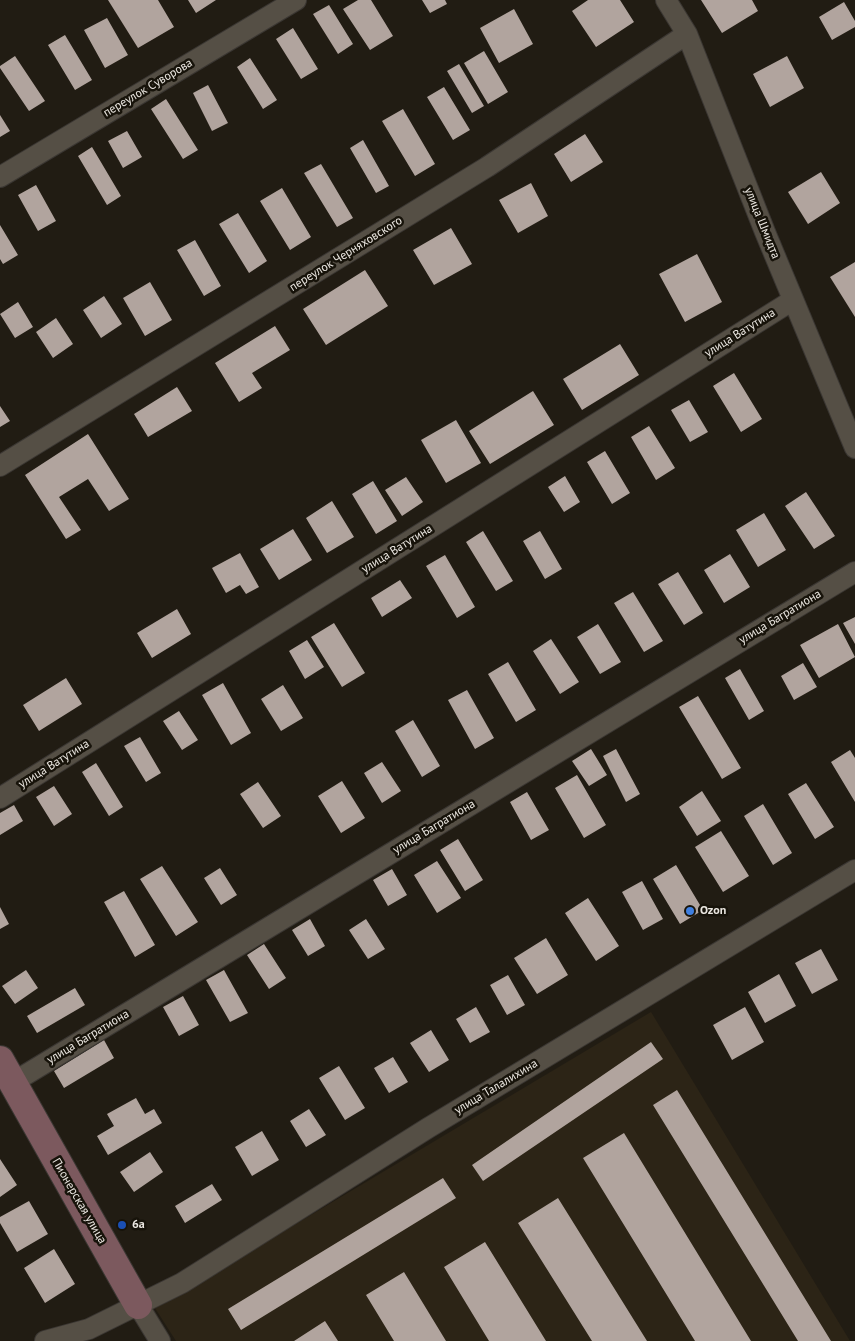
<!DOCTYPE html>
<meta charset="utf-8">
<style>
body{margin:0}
canvas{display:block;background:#211c13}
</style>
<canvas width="855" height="1341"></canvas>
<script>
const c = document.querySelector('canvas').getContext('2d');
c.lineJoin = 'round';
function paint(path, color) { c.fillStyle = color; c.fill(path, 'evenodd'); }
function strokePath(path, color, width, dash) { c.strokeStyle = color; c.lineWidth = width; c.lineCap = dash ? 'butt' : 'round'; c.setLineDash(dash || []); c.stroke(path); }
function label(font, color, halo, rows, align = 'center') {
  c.font = font + ' "PT Sans",sans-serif'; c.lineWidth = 5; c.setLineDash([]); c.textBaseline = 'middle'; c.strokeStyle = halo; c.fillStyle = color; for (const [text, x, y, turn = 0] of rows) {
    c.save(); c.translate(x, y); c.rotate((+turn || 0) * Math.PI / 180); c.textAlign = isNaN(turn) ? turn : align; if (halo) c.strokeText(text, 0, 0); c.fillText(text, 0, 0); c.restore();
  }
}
paint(new Path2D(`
 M 651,1012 L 850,1341 L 176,1341 L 155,1308 Z`), '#2c2416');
paint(new Path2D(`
 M 108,0 L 158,0 L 174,27 L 138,48 Z
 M 188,0 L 216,0 L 196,13 Z
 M 358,0 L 371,0 L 393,36 L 370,50 L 343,9 Z
 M 422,0 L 445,0 L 447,4 L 430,13 Z
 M 588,0 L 620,0 L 634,22 L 596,47 L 572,11 Z
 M 701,0 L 752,0 L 758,11 L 722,33 Z
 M 844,2 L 855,21 L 855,27 L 832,40 L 819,17 Z
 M 329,5 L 353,44 L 338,54 L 313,14 Z
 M 514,9 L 533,44 L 499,63 L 480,28 Z
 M 107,18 L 128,55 L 105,68 L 84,30 Z
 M 293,28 L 318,69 L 301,79 L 276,39 Z
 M 65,35 L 92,80 L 75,90 L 48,45 Z
 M 484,51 L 508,92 L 488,104 L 464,63 Z
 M 15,56 L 45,101 L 29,111 L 0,68 L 0,66 Z
 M 787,56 L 804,88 L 770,107 L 753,74 Z
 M 250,58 L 277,100 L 263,109 L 237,67 Z
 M 459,64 L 484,106 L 472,113 L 447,71 Z
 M 208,85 L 228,123 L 212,131 L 193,93 Z
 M 444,87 L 470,130 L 453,140 L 427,97 Z
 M 166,99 L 198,150 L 183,159 L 151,109 Z
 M 403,109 L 435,164 L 415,176 L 382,121 Z
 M 0,115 L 10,131 L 0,137 Z
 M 127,131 L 142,157 L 123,168 L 108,141 Z
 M 585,134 L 603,162 L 571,182 L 554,154 Z
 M 363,140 L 389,186 L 376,193 L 350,148 Z
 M 92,147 L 121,196 L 107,205 L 78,156 Z
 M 321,164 L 353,218 L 337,227 L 304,173 Z
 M 821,172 L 840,203 L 808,224 L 788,192 Z
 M 531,183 L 548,216 L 518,233 L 499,200 Z
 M 36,185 L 56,221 L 38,231 L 18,195 Z
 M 282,188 L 311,237 L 290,250 L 260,201 Z
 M 238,213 L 267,261 L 249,273 L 219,224 Z
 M 0,225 L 18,255 L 3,264 L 0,259 Z
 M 451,228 L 472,264 L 434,285 L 413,250 Z
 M 195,240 L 221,286 L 204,296 L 177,250 Z
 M 697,254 L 722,302 L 685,322 L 659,274 Z
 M 855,262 L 855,317 L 830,277 Z
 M 365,270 L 388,306 L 326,345 L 303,309 Z
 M 150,282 L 172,320 L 145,336 L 123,298 Z
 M 104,296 L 122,324 L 101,338 L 83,310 Z
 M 18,302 L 33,327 L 15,338 L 0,314 Z
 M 56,318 L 73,344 L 53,358 L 36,332 Z
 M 275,326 L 290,350 L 252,373 L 262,388 L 239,402 L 215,363 Z
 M 620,344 L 639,375 L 582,410 L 563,379 Z
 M 734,373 L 762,419 L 741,432 L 713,386 Z
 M 177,387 L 192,411 L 148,437 L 134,414 Z
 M 533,391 L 554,425 L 490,464 L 469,431 Z
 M 689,400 L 708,432 L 690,442 L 671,410 Z
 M 0,406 L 10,421 L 0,427 Z
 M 456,420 L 481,463 L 446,483 L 421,440 Z
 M 649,426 L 675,468 L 656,480 L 631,437 Z
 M 88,434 L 129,499 L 109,511 L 88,479 L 59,497 L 81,530 L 66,539 L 25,475 Z
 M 605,451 L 630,493 L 612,504 L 587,462 Z
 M 565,476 L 580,502 L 564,512 L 548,487 Z
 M 406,477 L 423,502 L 402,516 L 385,490 Z
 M 373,481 L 397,521 L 376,534 L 352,494 Z
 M 806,492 L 835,536 L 814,549 L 785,506 Z
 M 332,501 L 354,537 L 327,553 L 306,518 Z
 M 764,513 L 786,550 L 758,567 L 736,530 Z
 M 293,529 L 312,560 L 279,580 L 260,549 Z
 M 483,531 L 513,581 L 496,591 L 466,542 Z
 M 540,531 L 562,569 L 545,579 L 523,541 Z
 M 240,553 L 259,587 L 246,594 L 240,585 L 226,593 L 212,568 Z
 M 730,554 L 750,587 L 724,603 L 704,570 Z
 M 445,555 L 475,607 L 457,618 L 426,566 Z
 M 678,572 L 703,613 L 684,625 L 658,584 Z
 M 400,580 L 412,598 L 382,617 L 371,598 Z
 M 633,592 L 663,641 L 644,652 L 614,603 Z
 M 177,609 L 191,634 L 152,658 L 137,633 Z
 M 855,617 L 855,644 L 843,623 Z
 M 334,623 L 365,673 L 342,687 L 311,637 Z
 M 598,624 L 621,662 L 600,674 L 577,637 Z
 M 838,624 L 855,657 L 819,678 L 800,645 Z
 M 551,639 L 579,682 L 560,694 L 533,651 Z
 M 307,640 L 324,667 L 305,679 L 289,651 Z
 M 508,662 L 536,710 L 516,722 L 488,674 Z
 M 803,663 L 817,687 L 794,700 L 781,676 Z
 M 740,669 L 764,711 L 749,720 L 725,678 Z
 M 66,678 L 82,704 L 39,731 L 23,705 Z
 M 223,683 L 251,733 L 231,745 L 202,695 Z
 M 283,685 L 303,718 L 281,731 L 261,699 Z
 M 467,690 L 494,738 L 475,749 L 448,700 Z
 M 698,696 L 741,768 L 722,779 L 679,707 Z
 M 179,711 L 198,740 L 182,750 L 163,721 Z
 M 413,720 L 440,766 L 422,777 L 395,731 Z
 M 140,737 L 161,773 L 146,782 L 124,746 Z
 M 591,749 L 607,775 L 589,786 L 572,761 Z
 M 616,749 L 640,794 L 626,802 L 603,756 Z
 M 850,750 L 855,758 L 855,802 L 831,762 Z
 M 382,762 L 401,791 L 382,803 L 364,773 Z
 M 96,763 L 123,807 L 109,816 L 82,772 Z
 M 577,775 L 606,825 L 584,838 L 555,788 Z
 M 342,781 L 365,818 L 341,833 L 318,796 Z
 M 258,782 L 281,816 L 263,828 L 240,794 Z
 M 806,783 L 834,827 L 815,839 L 788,794 Z
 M 54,786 L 72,814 L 54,826 L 36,797 Z
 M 702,791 L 721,821 L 697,836 L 679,807 Z
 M 527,792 L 549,830 L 531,840 L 510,802 Z
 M 763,804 L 792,853 L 773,865 L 744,816 Z
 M 14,805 L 23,821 L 0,835 L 0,813 Z
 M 721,831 L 749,876 L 723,892 L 695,847 Z
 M 458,839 L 483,880 L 465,891 L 440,850 Z
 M 437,861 L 461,898 L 437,913 L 414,875 Z
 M 676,865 L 703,910 L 680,924 L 653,879 Z
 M 162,866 L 198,922 L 176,936 L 140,879 Z
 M 220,868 L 237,895 L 221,905 L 204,878 Z
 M 392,869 L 407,895 L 388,906 L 373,880 Z
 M 642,881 L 663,919 L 643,930 L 622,892 Z
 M 124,891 L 155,945 L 135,957 L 104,902 Z
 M 588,898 L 619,946 L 596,961 L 565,913 Z
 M 0,907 L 9,924 L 0,929 Z
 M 310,919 L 325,946 L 308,956 L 292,930 Z
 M 366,919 L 385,949 L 368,959 L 349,930 Z
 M 546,938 L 568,975 L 537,994 L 514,958 Z
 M 264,944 L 286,978 L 269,989 L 247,955 Z
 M 821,949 L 838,980 L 812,994 L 795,963 Z
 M 26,970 L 38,988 L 15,1004 L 2,986 Z
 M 224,970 L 248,1013 L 230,1022 L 206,980 Z
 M 779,974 L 796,1006 L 765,1023 L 748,992 Z
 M 508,975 L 525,1005 L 507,1015 L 490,985 Z
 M 75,988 L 85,1005 L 37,1033 L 27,1016 Z
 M 183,996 L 199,1025 L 179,1036 L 163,1007 Z
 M 476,1007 L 490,1032 L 470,1043 L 456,1019 Z
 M 745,1007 L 764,1042 L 732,1060 L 713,1025 Z
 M 431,1030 L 449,1060 L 429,1072 L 410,1043 Z
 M 104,1040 L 114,1058 L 64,1088 L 54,1071 Z
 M 651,1042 L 663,1059 L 483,1181 L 472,1165 Z
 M 393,1057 L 408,1082 L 389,1093 L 374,1068 Z
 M 339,1066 L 365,1108 L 345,1120 L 319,1078 Z
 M 677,1090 L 831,1341 L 798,1341 L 653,1105 Z
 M 136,1098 L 145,1114 L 154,1109 L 162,1123 L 108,1155 L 97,1136 L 114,1126 L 107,1114 Z
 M 309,1109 L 326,1135 L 306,1147 L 290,1121 Z
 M 262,1131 L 279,1160 L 252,1176 L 235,1147 Z
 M 624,1133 L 751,1341 L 695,1341 L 583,1158 Z
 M 150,1152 L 163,1172 L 134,1192 L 120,1172 Z
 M 0,1159 L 17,1185 L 0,1197 Z
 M 443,1178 L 456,1198 L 241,1330 L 228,1309 Z
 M 212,1184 L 222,1200 L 185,1223 L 175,1206 Z
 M 558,1198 L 647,1341 L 592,1341 L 518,1223 Z
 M 29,1201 L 48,1234 L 17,1252 L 0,1223 L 0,1217 Z
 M 485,1242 L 546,1341 L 489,1341 L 444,1267 Z
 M 54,1249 L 75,1284 L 45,1303 L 24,1268 Z
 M 404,1272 L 446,1341 L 394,1341 L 366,1295 Z
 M 325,1321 L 338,1341 L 294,1341 Z`), '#b1a49e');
const street = new Path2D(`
 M 666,0 L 687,34 L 765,232 L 855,448
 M 0,177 L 296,0
 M 0,466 L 487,167 L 687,34
 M 0,798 L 793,300
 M 12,1083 L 855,572
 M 138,1305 L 160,1341
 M 45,1341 L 89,1329 L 182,1283 L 428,1128 L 855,870`);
const secondary = new Path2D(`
 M 0,1060 L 138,1305`);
strokePath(street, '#3b3733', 22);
strokePath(secondary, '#3b3733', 30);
strokePath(street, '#554f45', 20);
strokePath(secondary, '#7c595e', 28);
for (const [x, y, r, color] of [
 [690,911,5,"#3f7fe0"],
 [122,1225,5,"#1a4fb4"]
]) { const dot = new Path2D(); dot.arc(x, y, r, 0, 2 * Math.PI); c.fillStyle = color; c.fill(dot); strokePath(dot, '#17130a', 2); }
label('12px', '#eae6e0', '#17130a', [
 ["переулок Суворова",148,88,-31],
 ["улица Шмидта",762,223,68],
 ["переулок Черняховского",346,254,-32],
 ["улица Ватутина",740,333,-32],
 ["улица Ватутина",397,549,-32],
 ["улица Багратиона",780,617,-31],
 ["улица Ватутина",54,764,-32],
 ["улица Багратиона",434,827,-31],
 ["улица Багратиона",88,1037,-31],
 ["улица Талалихина",496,1087,-31],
 ["Пионерская улица",79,1201,60]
]);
label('bold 12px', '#eae6e0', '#17130a', [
 ["Ozon",700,911],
 ["6а",132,1225]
], 'left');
</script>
